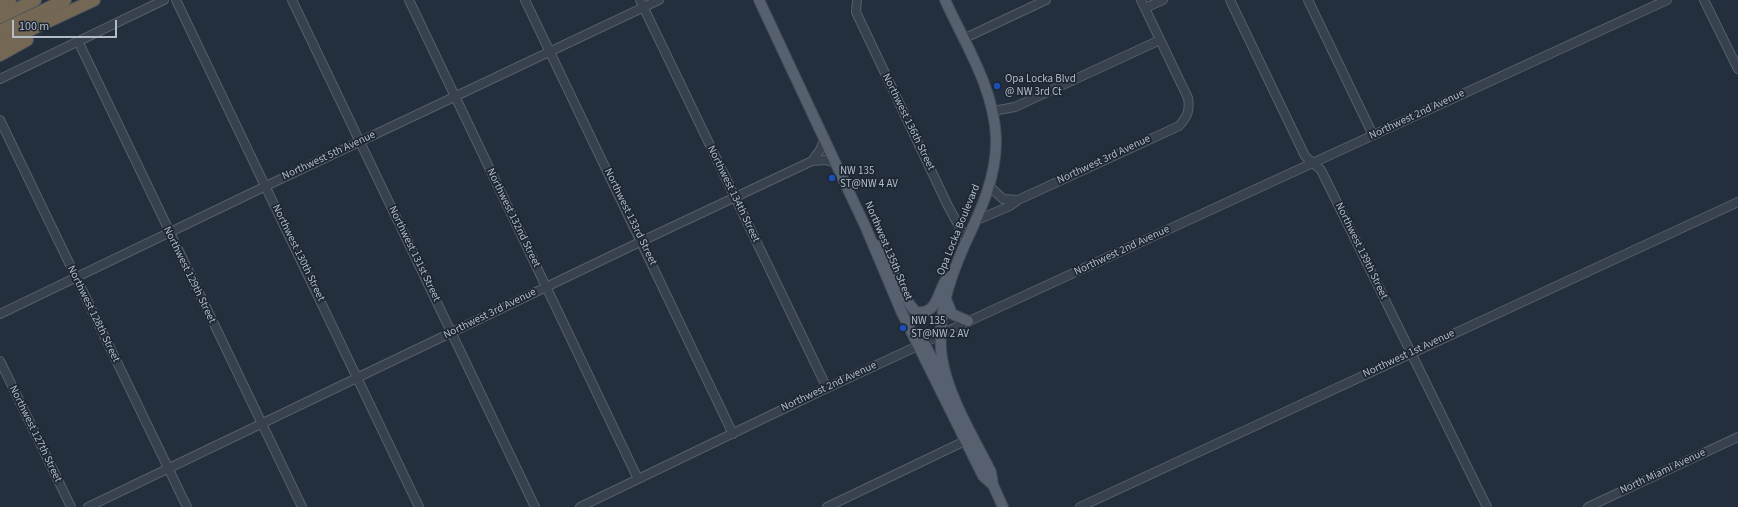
<!DOCTYPE html>
<style>
body{margin:0}
#map{position:relative;width:1738px;height:507px;overflow:hidden;background:#242f3e;font-family:"Source Sans 3",sans-serif}
canvas{display:block}
.scale{position:absolute;left:12px;top:20px;width:105px;height:18px;box-sizing:border-box;border:2px solid #b4bcc9;border-top:0;padding-left:5px;font-size:12px;line-height:14px;white-space:nowrap;color:#b4bcc9;-webkit-text-stroke:3px #1d2633;paint-order:stroke}
</style>
<div id="map">
<canvas width="1738" height="507"></canvas>
<div class="scale">100 m</div>
</div>
<script>
const c = document.querySelector('canvas').getContext('2d');
c.lineJoin = 'round';
function strokePath(path, color, width, dash) { c.strokeStyle = color; c.lineWidth = width; c.lineCap = dash ? 'butt' : 'round'; c.setLineDash(dash || []); c.stroke(path); }
function label(font, color, halo, rows, align = 'center') {
  c.font = font + ' "Source Sans 3",sans-serif'; c.lineWidth = 3.5; c.setLineDash([]); c.textBaseline = 'middle'; c.strokeStyle = halo; c.fillStyle = color; for (const [text, x, y, turn = 0] of rows) {
    c.save(); c.translate(x, y); c.rotate((+turn || 0) * Math.PI / 180); c.textAlign = isNaN(turn) ? turn : align; if (halo) c.strokeText(text, 0, 0); c.fillText(text, 0, 0); c.restore();
  }
}
const minor = new Path2D(`
 M 176,0 L 419,507
 M 292,0 L 535,507
 M 409,0 L 638,479
 M 525,0 L 733,434
 M 640,0 L 827,388
 M 857,0 L 856,12 L 948,206 L 967,241
 M 1230,0 L 1305,156 L 1321,170 L 1487,507
 M 1308,0 L 1373,135
 M 1704,0 L 1738,69
 M 1145,8 L 1163,0
 M 963,39 L 1046,0
 M 78,41 L 302,507
 M 0,79 L 164,0
 M 993,111 L 1015,107 L 1160,40
 M 0,120 L 187,507
 M 812,161 L 820,150 L 825,138
 M 989,186 L 1003,199 L 1018,200
 M 975,221 L 1010,206 L 1018,200 L 1179,126 C 1188,116 1190,110 1188,98 L 1141,0
 M 0,314 L 266,186 L 659,0
 M 0,361 L 71,507
 M 88,507 L 642,241 L 812,161 L 825,160 L 836,163
 M 580,507 L 827,388 L 909,350 L 954,328 L 1667,0
 M 827,507 L 965,441
 M 1080,507 L 1738,202
 M 1588,507 L 1738,437`);
const major = new Path2D(`
 M 759,0 L 866,228 L 901,311 L 983,476 L 993,485
 M 945,0 C 965,44 994,88 996,138 C 997,176 981,210 965,244 C 949,280 936,319 942,358 C 948,396 974,438 991,472 L 993,485 L 1003,507
 M 880,245 L 910,305 L 916,312 C 938,315 937,292 947,278
 M 946,299 L 952,314 L 968,321
 M 924,343 L 945,383`);
const highway = new Path2D(`
 M 0,5 L 10,0
 M 0,17 L 35,0
 M 0,31 L 65,0
 M 0,44 L 94,0
 M 0,55 L 27,40`);
strokePath(minor, '#565f6c', 10);
strokePath(major, '#414a57', 12);
strokePath(highway, '#434c59', 14);
strokePath(minor, '#38414e', 8);
strokePath(major, '#56606e', 10);
strokePath(highway, '#746855', 12);
for (const [x, y, r, color] of [
 [997,86,4,"#1a4fb4"],
 [832,178,4,"#1a4fb4"],
 [903,328,4,"#1a4fb4"]
]) { const dot = new Path2D(); dot.arc(x, y, r, 0, 2 * Math.PI); c.fillStyle = color; c.fill(dot); strokePath(dot, '#1d2633', 1.5); }
label('11px', '#b4bcc9', '#1d2633', [
 ["Opa Locka Blvd",1005,80],
 ["@ NW 3rd Ct",1005,93],
 ["NW 135",840,172],
 ["ST@NW 4 AV",840,185],
 ["NW 135",911,322],
 ["ST@NW 2 AV",911,335]
], 'left');
label('11px', '#b4bcc9', '#1d2633', [
 ["Northwest 2nd Avenue",1417,115,-25],
 ["Northwest 136th Street",908,122,64],
 ["Northwest 5th Avenue",329,156,-25],
 ["Northwest 3rd Avenue",1104,160,-25],
 ["Northwest 134th Street",733,194,64],
 ["Northwest 133rd Street",630,217,64],
 ["Northwest 132nd Street",513,218,64],
 ["Opa Locka Boulevard",959,230,-68],
 ["Northwest 135th Street",888,251,67],
 ["Northwest 2nd Avenue",1122,251,-25],
 ["Northwest 139th Street",1361,251,64],
 ["Northwest 130th Street",298,253,64],
 ["Northwest 131st Street",414,254,64],
 ["Northwest 129th Street",189,275,64],
 ["Northwest 128th Street",93,314,64],
 ["Northwest 3rd Avenue",490,314,-26],
 ["Northwest 1st Avenue",1409,354,-25],
 ["Northwest 2nd Avenue",829,387,-25],
 ["Northwest 127th Street",35,434,64],
 ["North Miami Avenue",1663,472,-25]
]);
</script>
